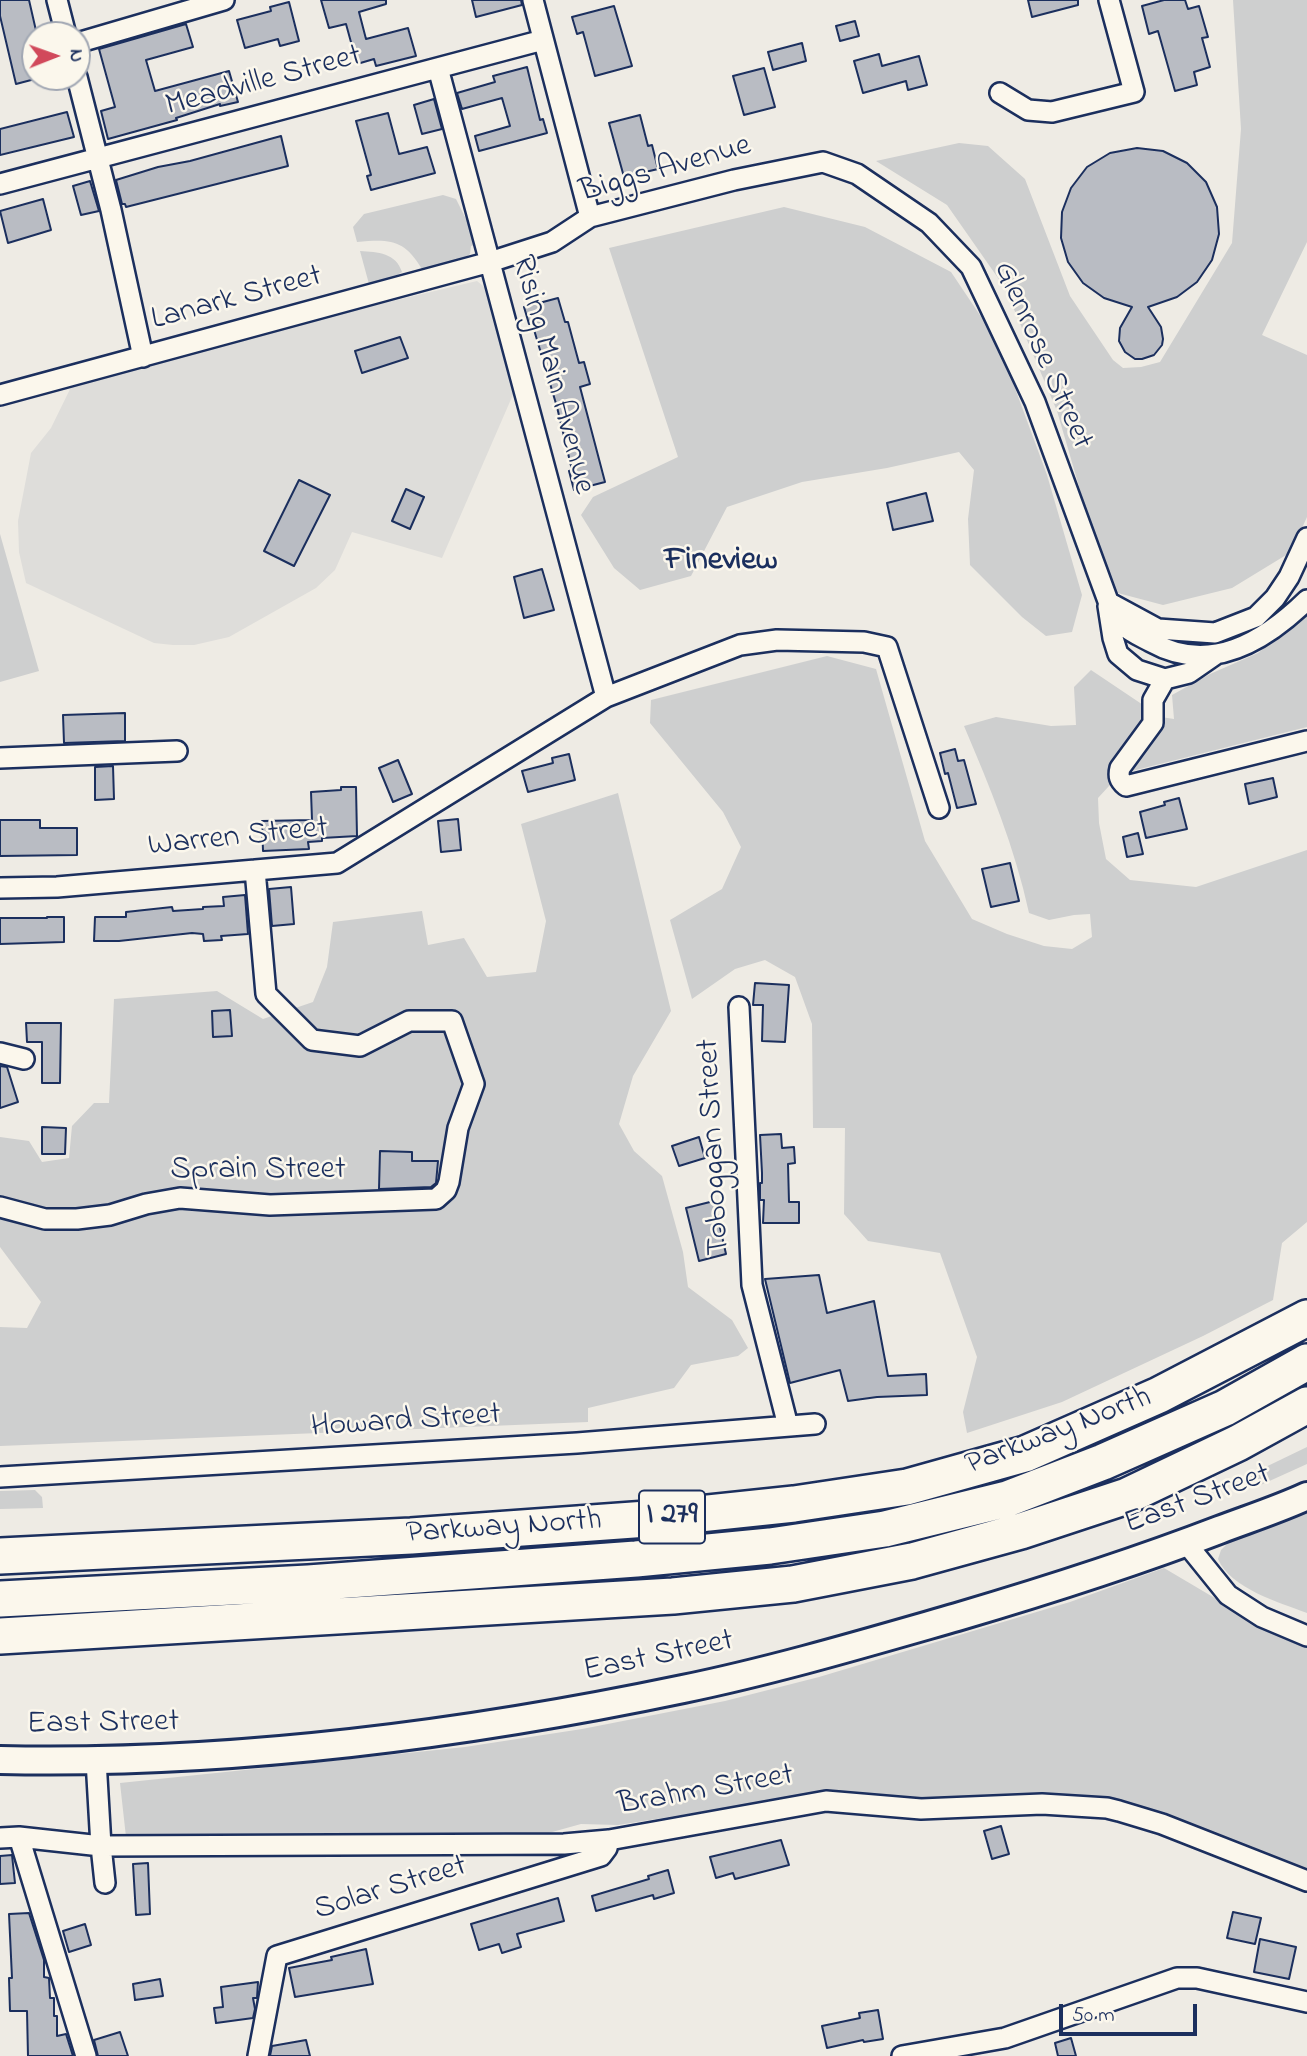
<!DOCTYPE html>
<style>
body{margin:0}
#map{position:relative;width:1307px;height:2056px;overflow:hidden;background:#eeebe4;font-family:"Indie Flower",sans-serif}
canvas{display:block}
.north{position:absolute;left:21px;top:21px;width:70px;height:70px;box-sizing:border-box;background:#fbf7ec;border:2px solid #a1a7b3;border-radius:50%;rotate:89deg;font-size:19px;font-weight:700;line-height:28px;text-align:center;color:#1b2f5e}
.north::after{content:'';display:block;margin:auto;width:24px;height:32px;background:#d1495b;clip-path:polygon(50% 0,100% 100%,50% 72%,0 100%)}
.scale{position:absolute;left:1059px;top:2004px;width:138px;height:32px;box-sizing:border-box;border:4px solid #1b2f5e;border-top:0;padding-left:9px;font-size:21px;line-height:24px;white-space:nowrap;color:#1b2f5e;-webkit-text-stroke:5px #fbf7ec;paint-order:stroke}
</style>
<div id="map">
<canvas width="1307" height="2056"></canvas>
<div class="north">N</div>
<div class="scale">50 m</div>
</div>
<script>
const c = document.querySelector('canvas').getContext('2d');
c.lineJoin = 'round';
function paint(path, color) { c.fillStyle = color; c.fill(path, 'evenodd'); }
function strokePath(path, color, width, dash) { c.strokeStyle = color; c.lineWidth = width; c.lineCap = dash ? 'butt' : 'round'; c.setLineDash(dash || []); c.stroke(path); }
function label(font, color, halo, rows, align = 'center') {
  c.font = font + ' "Indie Flower",sans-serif'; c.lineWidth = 5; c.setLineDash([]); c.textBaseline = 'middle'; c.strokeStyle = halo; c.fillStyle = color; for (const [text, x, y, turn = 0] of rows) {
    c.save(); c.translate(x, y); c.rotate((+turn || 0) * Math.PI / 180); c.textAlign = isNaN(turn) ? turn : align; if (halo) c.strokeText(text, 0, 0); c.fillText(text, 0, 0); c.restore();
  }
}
paint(new Path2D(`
 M 477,281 L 489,291 L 515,390 L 442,558 L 352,532 L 335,570 L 316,588 L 229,637 L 194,645 L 173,645 L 154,643 L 26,583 L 19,552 L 18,521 L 31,453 L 51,428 L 73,383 L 380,304 Z`), '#deddda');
paint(new Path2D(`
 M 1233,0 L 1307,0 L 1307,242 L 1262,335 L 1307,355 L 1307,517 L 1291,552 L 1232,588 L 1163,605 L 1114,592 L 1090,524 L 1057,411 L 1005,288 L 947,205 L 876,161 L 959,143 L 988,146 L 1025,179 L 1070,296 L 1113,360 L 1123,368 L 1141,367 L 1160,362 L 1232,243 L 1241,129 Z
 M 443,195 L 456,199 L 469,225 L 475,245 L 471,246 L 470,254 L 465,258 L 422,269 C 404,239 390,239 357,242 L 353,227 L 364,214 Z
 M 784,207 L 865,227 L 951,272 L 998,342 L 1047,475 L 1082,595 L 1072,632 L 1046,636 L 1022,617 L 970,565 L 968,519 L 974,470 L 959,452 L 887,468 L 802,482 L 727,507 L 691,576 L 640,590 L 614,568 L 581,515 L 593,497 L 678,457 L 609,248 Z
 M 360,251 C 378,252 396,253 402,272 L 396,276 L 369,284 Z
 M 0,534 L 39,671 L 0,682 Z
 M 1307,613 L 1307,727 L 1120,774 L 1098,798 L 1099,823 L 1106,859 L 1130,880 L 1196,887 L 1307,850 L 1307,1222 L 1282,1243 L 1273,1300 L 1203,1336 L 1062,1402 L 967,1433 L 963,1412 L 977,1357 L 940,1253 L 868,1241 L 844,1214 L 845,1128 L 813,1128 L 812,1024 L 795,977 L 765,960 L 735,969 L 692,999 L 670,920 L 722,889 L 741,847 L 723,812 L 650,723 L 651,700 L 827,656 L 876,669 L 925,841 L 972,919 L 1007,934 L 1044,946 L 1072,949 L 1092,937 L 1090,914 L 1074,915 L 1049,920 L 1029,913 C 1015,848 990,787 964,726 L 996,717 L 1051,726 L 1076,725 L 1074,687 L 1091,670 L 1161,717 L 1174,719 L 1172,695 L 1210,674 L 1258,653 Z
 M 618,793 L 671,1011 L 633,1076 L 619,1124 L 634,1151 L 662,1176 L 683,1252 L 688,1287 L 732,1320 L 748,1348 L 738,1356 L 691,1365 L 674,1388 L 588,1408 L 588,1422 L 0,1446 L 0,1327 L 27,1328 L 41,1302 L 0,1247 L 0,1137 L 29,1141 L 42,1162 L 69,1158 L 72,1126 L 94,1103 L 109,1103 L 114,999 L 217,991 L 263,1019 L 313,1002 L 327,967 L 333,922 L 422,911 L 428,945 L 464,938 L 487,977 L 536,972 L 546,921 L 521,824 Z
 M 1307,1447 L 1307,1464 L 1254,1488 L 1249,1475 Z
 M 35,1490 L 42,1497 L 43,1508 L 0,1509 L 0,1491 Z
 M 1307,1506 L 1307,1613 C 1279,1602 1231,1589 1218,1559 L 1221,1550 L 1229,1542 Z
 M 1164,1568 L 1284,1639 L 1307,1648 L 1307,1872 L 1150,1812 L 918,1801 L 834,1791 L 618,1825 L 581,1824 L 545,1834 L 355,1833 L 126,1837 L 120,1783 L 465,1747 L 582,1729 L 725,1701 L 819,1677 L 1070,1602 Z`), '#cecfcf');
const building = new Path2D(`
 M 0,0 L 29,0 L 37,35 L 35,35 L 35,79 L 16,84 L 0,16 Z
 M 321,0 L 386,0 L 386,4 L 359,12 L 366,39 L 408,28 L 416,56 L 376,66 L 374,59 L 357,64 L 346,24 L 329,28 Z
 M 472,0 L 521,0 L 522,5 L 476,17 Z
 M 1028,0 L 1078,0 L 1078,5 L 1032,17 Z
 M 1164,0 L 1185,0 L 1188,9 L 1199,6 L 1208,37 L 1202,38 L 1210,67 L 1194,72 L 1197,85 L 1175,91 L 1158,31 L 1149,34 L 1142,6 Z
 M 289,2 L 299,41 L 280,46 L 278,39 L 245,48 L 237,20 L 271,11 L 270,7 Z
 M 614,6 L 632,66 L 595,76 L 583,32 L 577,34 L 572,17 Z
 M 855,21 L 859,36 L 840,41 L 836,26 Z
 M 186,24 L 193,47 L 146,60 L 155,91 L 229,71 L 238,102 L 220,106 L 220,104 L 176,118 L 177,120 L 108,139 L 101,111 L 115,107 L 99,49 Z
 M 802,43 L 806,61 L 773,70 L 768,52 Z
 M 879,54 L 882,66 L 919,56 L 927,85 L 908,90 L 906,81 L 863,93 L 854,61 Z
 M 527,67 L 540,120 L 543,119 L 547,133 L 479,151 L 475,136 L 510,126 L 502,98 L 462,109 L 457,93 L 495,82 L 493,76 Z
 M 764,68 L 775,107 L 744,115 L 733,76 Z
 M 434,99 L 442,129 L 422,134 L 414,105 Z
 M 67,112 L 74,137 L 0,155 L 0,129 Z
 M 388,113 L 399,154 L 427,147 L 435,173 L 371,190 L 367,176 L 371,175 L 356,121 Z
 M 640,115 L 648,146 L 652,145 L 658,169 L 624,177 L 609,123 Z
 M 281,136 L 288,166 L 126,207 L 125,204 L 122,204 L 116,180 L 158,167 L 190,161 Z
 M 1137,148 L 1163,151 L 1187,163 L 1206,182 L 1217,207 L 1219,234 L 1212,260 L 1197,282 L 1177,297 L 1148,307 L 1161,327 L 1163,339 L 1162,345 L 1154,355 L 1142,359 L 1135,359 L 1125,352 L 1119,341 L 1120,328 L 1132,307 L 1104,298 L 1083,283 L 1068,262 L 1061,238 L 1062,212 L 1071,188 L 1087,167 L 1110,153 Z
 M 90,181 L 99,211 L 81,215 L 73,186 Z
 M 43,199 L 51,230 L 8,243 L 0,211 Z
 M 558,298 L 565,322 L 568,322 L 579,363 L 584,362 L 590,384 L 580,387 L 605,482 L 574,490 L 569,471 L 572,470 L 557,407 L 532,323 L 529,324 L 524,307 Z
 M 400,337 L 408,358 L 362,373 L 355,351 Z
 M 299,480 L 330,495 L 294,566 L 264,551 Z
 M 406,489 L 424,497 L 410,529 L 392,521 Z
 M 926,493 L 933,521 L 893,530 L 887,503 Z
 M 542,569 L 554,610 L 524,618 L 514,577 Z
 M 125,713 L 125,741 L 64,743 L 63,715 Z
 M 955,749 L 958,761 L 964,760 L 976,804 L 957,808 L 948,773 L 945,774 L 940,753 Z
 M 569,754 L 575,780 L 528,792 L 522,771 L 553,763 L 552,758 Z
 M 398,760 L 412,794 L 393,802 L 379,768 Z
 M 113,766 L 114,799 L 95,800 L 95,767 Z
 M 1273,778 L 1277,797 L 1249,804 L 1245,784 Z
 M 341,787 L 356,787 L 357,836 L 322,838 L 322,841 L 308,842 L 309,849 L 263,851 L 262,821 L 312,820 L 311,792 L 341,790 Z
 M 1179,798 L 1187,829 L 1146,838 L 1140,812 L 1165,805 L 1164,802 Z
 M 458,819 L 461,850 L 441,852 L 438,821 Z
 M 0,820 L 40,820 L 40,828 L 77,828 L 77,855 L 0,856 Z
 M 1138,833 L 1143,854 L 1127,857 L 1123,837 Z
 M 1010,863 L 1019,901 L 991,907 L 982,869 Z
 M 291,887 L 294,924 L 272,926 L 269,889 Z
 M 245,895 L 248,934 L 221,936 L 222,940 L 204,941 L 203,934 L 192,933 L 119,941 L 94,941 L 95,917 L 126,917 L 126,912 L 172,907 L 173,911 L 203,909 L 203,907 L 224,906 L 223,897 Z
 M 47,917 L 64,917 L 64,942 L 0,944 L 0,918 L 47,918 Z
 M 755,983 L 789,985 L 785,1042 L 762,1041 L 763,1005 L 753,1005 Z
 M 230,1010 L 232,1036 L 213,1037 L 212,1011 Z
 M 26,1023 L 61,1023 L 60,1083 L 42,1083 L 42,1042 L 27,1042 Z
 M 0,1066 L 7,1067 L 18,1102 L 0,1108 Z
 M 42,1127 L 66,1128 L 65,1154 L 42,1154 Z
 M 781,1134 L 782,1148 L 794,1147 L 795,1163 L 788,1164 L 789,1202 L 799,1202 L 799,1223 L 763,1223 L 764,1200 L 760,1200 L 760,1183 L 762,1183 L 762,1173 L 760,1135 Z
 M 699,1137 L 705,1158 L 679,1166 L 672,1146 Z
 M 380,1151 L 412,1152 L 412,1161 L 438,1161 L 436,1183 L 431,1187 L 379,1189 Z
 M 714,1201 L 726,1254 L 699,1261 L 686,1208 Z
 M 819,1275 L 827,1313 L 874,1301 L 888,1376 L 926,1374 L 927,1395 L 877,1397 L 848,1401 L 840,1370 L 790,1383 L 765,1279 Z
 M 1001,1826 L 1009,1854 L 992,1859 L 984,1831 Z
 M 781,1840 L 789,1865 L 735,1879 L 733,1873 L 716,1878 L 710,1857 Z
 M 12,1855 L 15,1883 L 0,1884 L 0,1856 Z
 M 148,1863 L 150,1914 L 136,1915 L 133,1864 Z
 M 668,1870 L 674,1893 L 654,1899 L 653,1895 L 596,1911 L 592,1896 L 649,1879 L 648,1876 Z
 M 558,1898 L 564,1921 L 517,1934 L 521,1947 L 502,1953 L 499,1944 L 479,1950 L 471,1924 Z
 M 1233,1912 L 1261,1918 L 1255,1944 L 1227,1938 Z
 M 29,1913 L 44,1960 L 44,1977 L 49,1978 L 50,1998 L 54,1998 L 54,2016 L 57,2016 L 57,2036 L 66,2034 L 73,2056 L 28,2056 L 27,2011 L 10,2011 L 9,1978 L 12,1978 L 9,1914 Z
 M 85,1924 L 91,1945 L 69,1952 L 63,1931 Z
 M 1260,1939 L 1296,1947 L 1289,1979 L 1254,1972 Z
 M 366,1949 L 373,1984 L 295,1997 L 289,1968 L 332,1960 L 331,1957 Z
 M 160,1979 L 163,1996 L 135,2000 L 133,1984 Z
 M 258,1982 L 257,1998 L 253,1998 L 255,2009 L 253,2018 L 216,2023 L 214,2008 L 223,2007 L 221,1987 Z
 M 878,2010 L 883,2039 L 864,2042 L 863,2040 L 827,2048 L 822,2026 L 860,2018 L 859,2013 Z
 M 120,2032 L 128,2056 L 98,2056 L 94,2040 Z
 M 1071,2038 L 1076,2056 L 1058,2056 L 1055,2043 Z
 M 306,2040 L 310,2056 L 270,2056 L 272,2046 Z`);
paint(building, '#b9bcc3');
strokePath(building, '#1b2f5e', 2);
const minor = new Path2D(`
 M 57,0 L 66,35
 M 533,0 L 590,217
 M 77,43 L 224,0
 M 438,68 L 606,697
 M 77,77 L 111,210 L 143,357
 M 1000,93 L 1028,110 L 1052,112 L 1134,92 L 1109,0
 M 0,184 L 543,40
 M 0,395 L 490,262 L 552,242 L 590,217 L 734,180 L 823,162 L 857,174 L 929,223 L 971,267 L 1035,402 L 1108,601 C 1113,609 1117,618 1123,625 C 1130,632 1142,637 1151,642 C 1210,675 1264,642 1307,600
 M 1110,603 L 1158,629 L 1215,633 L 1256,617 L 1275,598 L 1289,577 L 1307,538
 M 1108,606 L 1113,638 L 1118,654 L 1137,670 L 1165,679 L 1189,673 L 1215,655
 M 1165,679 L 1153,700 L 1153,723 L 1120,768 C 1118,776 1119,780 1126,786 L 1307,741
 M 0,758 L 177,751
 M 0,888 L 57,887 L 337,863 L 606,697 L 740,645 L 777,640 L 821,641 L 864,642 L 887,647 L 939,808
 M 739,1007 L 752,1285 L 788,1426
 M 0,1053 L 24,1059
 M 0,1207 L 45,1219 L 77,1219 L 110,1215 L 146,1204 L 180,1198 L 270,1205 L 436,1199 L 446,1190 L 449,1182 L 458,1128 L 474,1084 L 452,1021 L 409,1021 L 360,1046 L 312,1040 L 266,994 L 255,870
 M 0,1477 L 577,1443 L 815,1424
 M 1186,1543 L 1228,1595 L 1262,1617 L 1307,1636
 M 96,1760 L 101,1846 L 105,1883
 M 19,1837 L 86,2056
 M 0,1838 L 19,1837 L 101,1846 L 564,1844 L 609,1840 L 826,1801 L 921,1809 L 1042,1804 L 1107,1808 L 1119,1811 L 1162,1824 L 1307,1881
 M 258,2056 L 277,1956 L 601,1856 L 607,1848 L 609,1840
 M 902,2056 L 1005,2038 L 1177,1978 L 1197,1978 L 1307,2002`);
const secondary = new Path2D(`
 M 0,1760 C 230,1765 458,1736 683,1689 C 775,1670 866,1643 957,1617 C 1045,1591 1133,1563 1219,1530 C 1248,1519 1279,1509 1307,1496`);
const motorway = new Path2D(`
 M 0,1556 L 411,1536 L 661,1518 L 794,1504 L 907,1487 L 1025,1454 L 1159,1395 L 1307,1318
 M 0,1599 L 308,1583 L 636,1559 L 770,1546 L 885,1529 L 1007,1499 L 1103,1462 L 1225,1408 L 1307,1362
 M 0,1636 L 673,1596 L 793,1584 L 912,1561 L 1021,1531 L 1127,1496 L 1238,1443 L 1307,1405`);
strokePath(minor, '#1b2f5e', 24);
strokePath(secondary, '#1b2f5e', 32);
strokePath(motorway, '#1b2f5e', 40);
strokePath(minor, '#fbf7ec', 19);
strokePath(secondary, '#fbf7ec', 26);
strokePath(motorway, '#fbf7ec', 35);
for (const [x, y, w] of [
 [672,1517,66]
]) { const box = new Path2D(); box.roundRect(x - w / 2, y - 26.5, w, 53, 5); c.fillStyle = '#fbf7ec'; c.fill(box); strokePath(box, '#1b2f5e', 2); }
label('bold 30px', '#1b2f5e', null, [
 ["I 279",672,1517]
]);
label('32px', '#1b2f5e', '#fbf7ec', [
 ["Meadville Street",264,83,-15],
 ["Biggs Avenue",666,171,-16],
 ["Lanark Street",237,300,-15],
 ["Glenrose Street",1041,356,66],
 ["Rising Main Avenue",551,375,75],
 ["Warren Street",238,839,-6],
 ["Toboggan Street",716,1147,-93],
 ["Sprain Street",258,1172],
 ["Howard Street",406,1423,-4],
 ["Parkway North",1059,1433,-21],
 ["East Street",1198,1501,-20],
 ["Parkway North",504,1529,-4],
 ["East Street",659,1658,-12],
 ["East Street",103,1725,-1],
 ["Brahm Street",706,1792,-10],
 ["Solar Street",391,1890,-17]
]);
label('bold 33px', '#1b2f5e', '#fbf7ec', [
 ["Fineview",721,563]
]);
</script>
